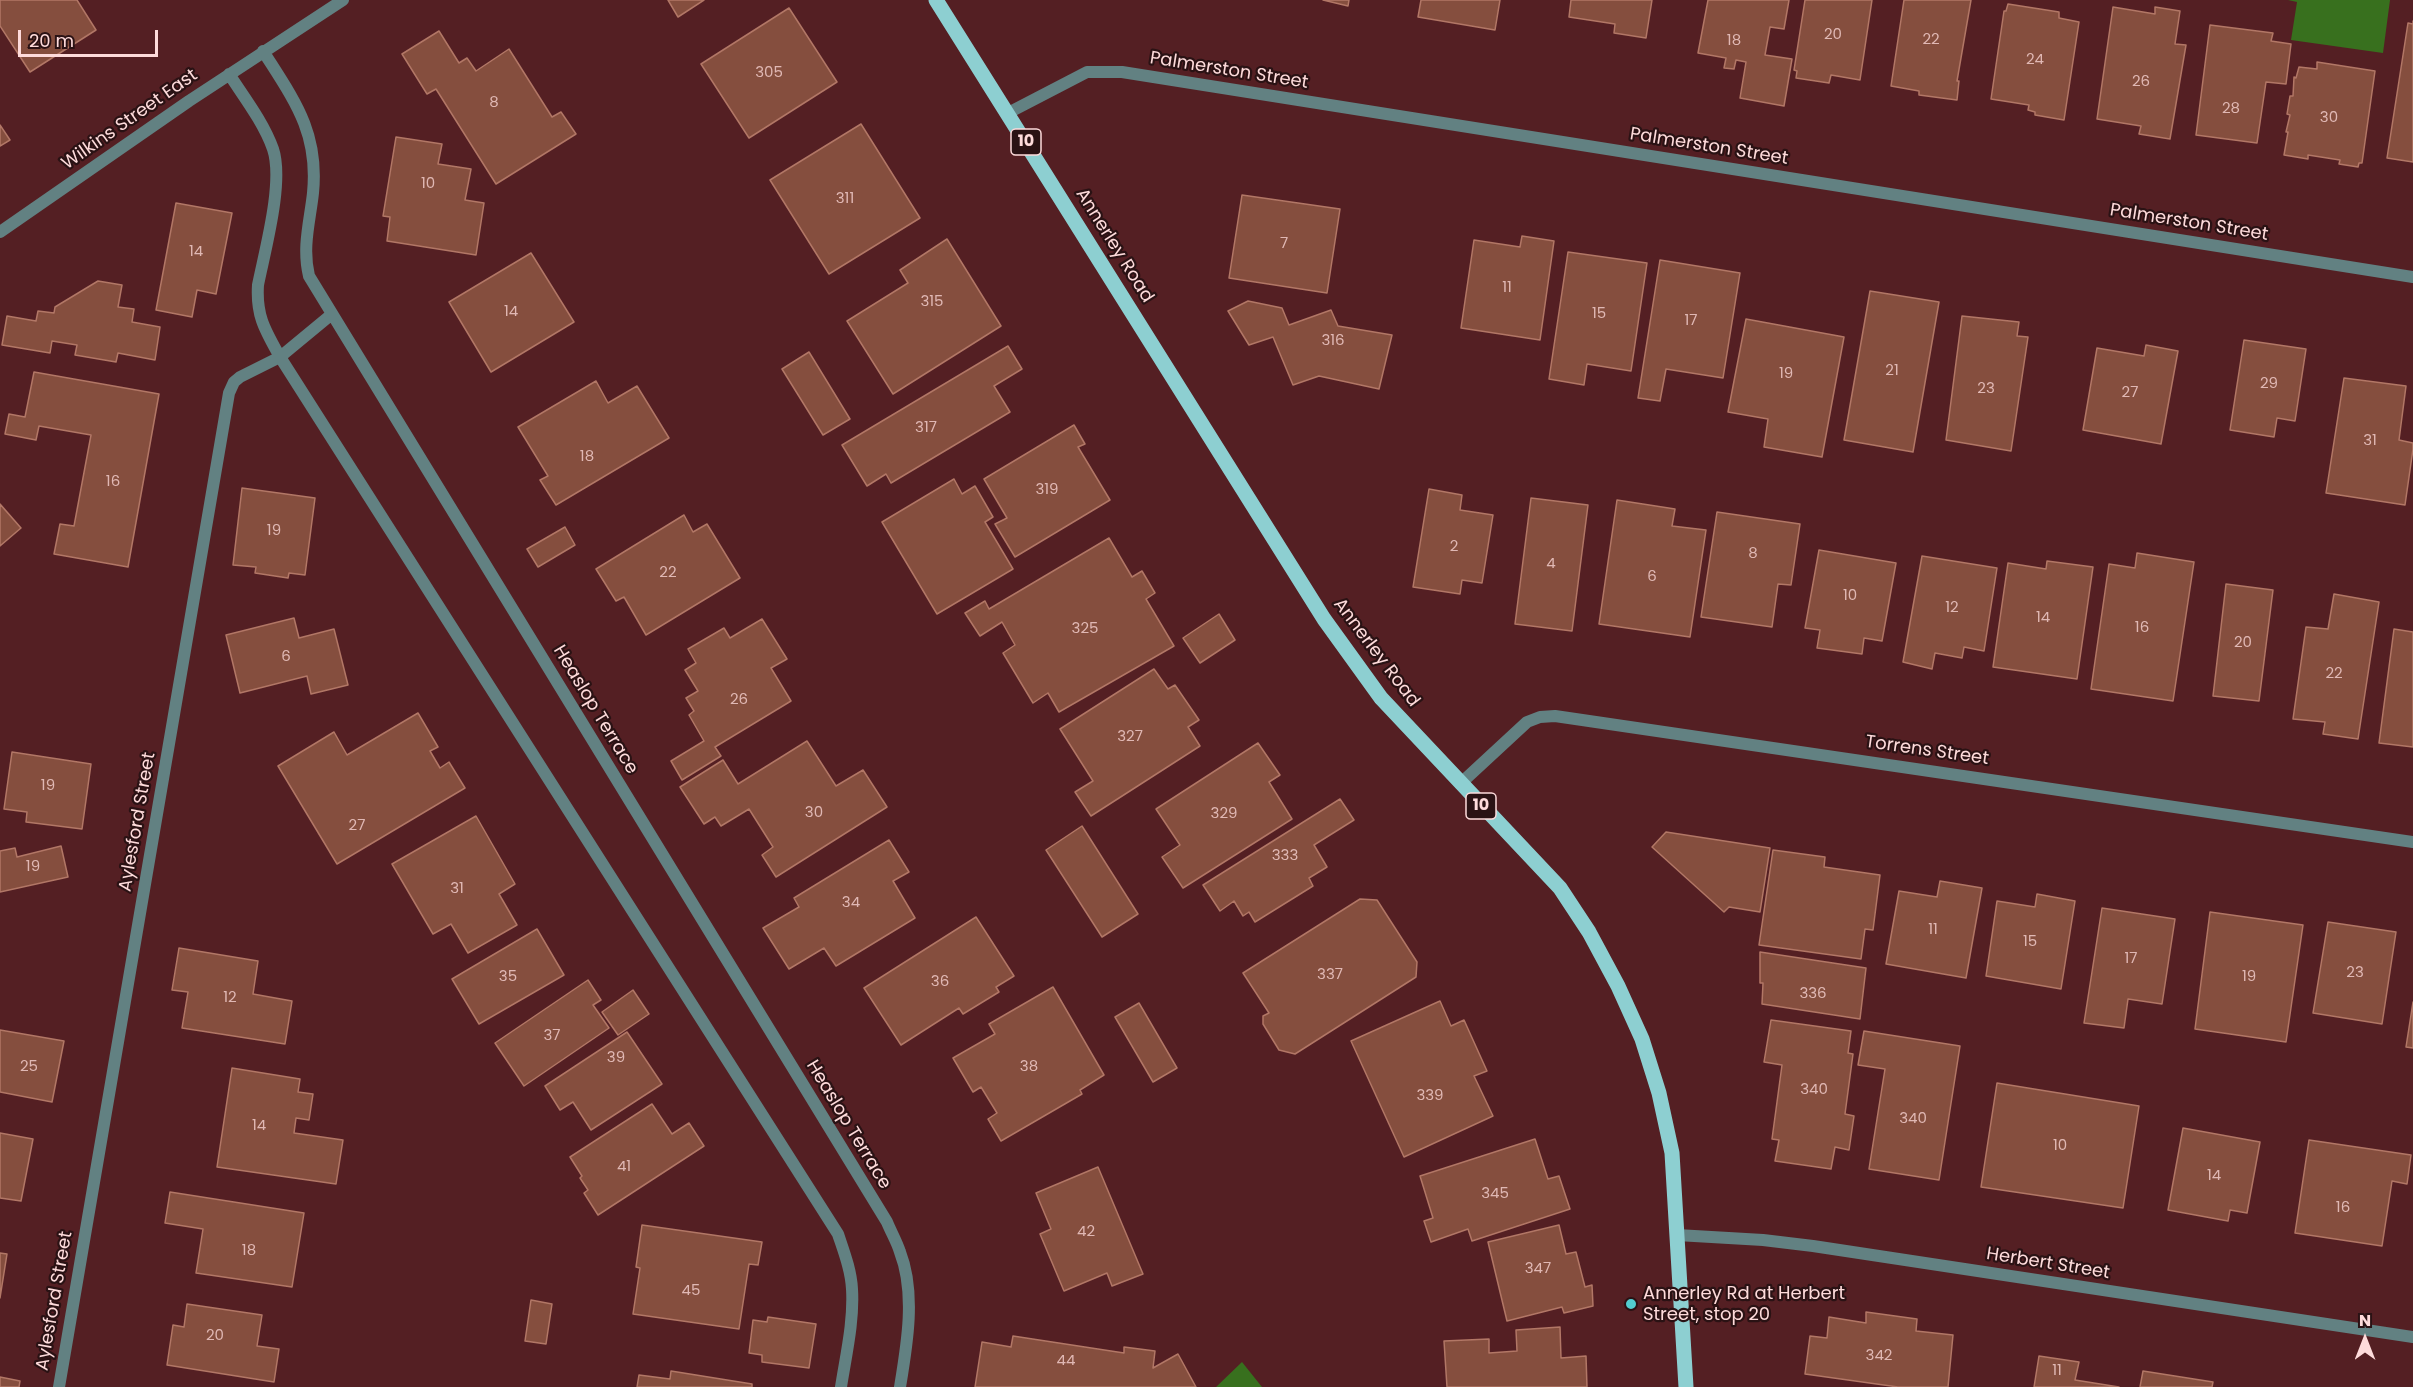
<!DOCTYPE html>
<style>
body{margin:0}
#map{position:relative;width:2413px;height:1387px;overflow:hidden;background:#541f23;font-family:Poppins,sans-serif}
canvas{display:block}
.north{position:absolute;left:2335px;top:1309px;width:60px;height:60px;-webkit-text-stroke:4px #2a1214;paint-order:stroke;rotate:0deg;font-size:16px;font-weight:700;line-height:24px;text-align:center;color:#fedbdb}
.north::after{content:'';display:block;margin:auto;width:21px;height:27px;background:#fedbdb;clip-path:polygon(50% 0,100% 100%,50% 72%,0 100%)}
.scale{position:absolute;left:18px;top:30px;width:140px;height:27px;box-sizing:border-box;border:3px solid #fedbdb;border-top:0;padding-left:8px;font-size:18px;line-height:21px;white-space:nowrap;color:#fedbdb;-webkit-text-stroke:4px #2a1214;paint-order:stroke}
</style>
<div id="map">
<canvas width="2413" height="1387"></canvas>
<div class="north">N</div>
<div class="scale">20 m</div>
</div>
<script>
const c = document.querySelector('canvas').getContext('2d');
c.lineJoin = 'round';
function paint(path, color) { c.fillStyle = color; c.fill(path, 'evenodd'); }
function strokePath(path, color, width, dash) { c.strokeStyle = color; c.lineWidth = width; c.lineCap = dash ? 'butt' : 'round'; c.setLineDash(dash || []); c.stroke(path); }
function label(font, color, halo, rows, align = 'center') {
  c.font = font + ' Poppins,sans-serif'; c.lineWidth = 4.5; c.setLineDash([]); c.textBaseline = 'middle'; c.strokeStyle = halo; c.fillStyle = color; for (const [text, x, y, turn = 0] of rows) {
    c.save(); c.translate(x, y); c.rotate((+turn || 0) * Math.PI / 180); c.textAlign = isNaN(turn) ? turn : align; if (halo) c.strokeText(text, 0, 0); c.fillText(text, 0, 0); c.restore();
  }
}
paint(new Path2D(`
 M 2288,0 L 2390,0 L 2383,53 L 2291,40 L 2297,2 Z
 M 1242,1362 L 1262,1387 L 1216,1387 Z`), '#38701e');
const building = new Path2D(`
 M 0,0 L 77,0 L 96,30 L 30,72 L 0,26 Z
 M 668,0 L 704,0 L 678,17 Z
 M 1323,0 L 1349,0 L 1348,6 Z
 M 1421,0 L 1500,0 L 1495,30 L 1418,17 Z
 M 1571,0 L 1652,0 L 1646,38 L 1614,33 L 1615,24 L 1569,17 Z
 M 1708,0 L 1789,0 L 1784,29 L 1770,27 L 1765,55 L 1792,59 L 1784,106 L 1740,98 L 1746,62 L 1736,60 L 1734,69 L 1724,68 L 1726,58 L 1698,53 Z
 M 1805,0 L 1872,0 L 1860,80 L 1831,75 L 1829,83 L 1796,78 L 1797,71 L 1794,70 Z
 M 1904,0 L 1971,0 L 1957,81 L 1959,81 L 1957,100 L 1919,95 L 1919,91 L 1891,86 Z
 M 2008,4 L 2059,12 L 2059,18 L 2079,22 L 2064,120 L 2035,115 L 2035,112 L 2028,110 L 2029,105 L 1991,99 L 2004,11 L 2006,11 Z
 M 2113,7 L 2155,14 L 2155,7 L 2180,11 L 2175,44 L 2186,45 L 2170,139 L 2139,134 L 2141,126 L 2097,119 Z
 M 789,8 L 837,82 L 749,138 L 701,64 Z
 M 2413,21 L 2413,162 L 2387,158 L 2408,23 L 2413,24 Z
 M 2210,25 L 2273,33 L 2271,41 L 2291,44 L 2286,84 L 2266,82 L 2257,143 L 2196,135 Z
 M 439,31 L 459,63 L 467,58 L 476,71 L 509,49 L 552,117 L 561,112 L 576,134 L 496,184 L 436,89 L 427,94 L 402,54 Z
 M 2317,62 L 2375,71 L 2362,163 L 2359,163 L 2358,167 L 2339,164 L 2340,160 L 2308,155 L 2308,159 L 2284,155 L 2288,132 L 2286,132 L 2290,115 L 2287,114 L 2290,96 L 2293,96 L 2294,77 L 2296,78 L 2299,67 L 2317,69 Z
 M 861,124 L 920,218 L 829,274 L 770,180 Z
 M 0,125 L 10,140 L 0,146 Z
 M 396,137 L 442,144 L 438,164 L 471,169 L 465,200 L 484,203 L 476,255 L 387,241 L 390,217 L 383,216 Z
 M 1242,195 L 1340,209 L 1327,293 L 1229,278 Z
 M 176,203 L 232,213 L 216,294 L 197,290 L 192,317 L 156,310 Z
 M 1522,236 L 1554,241 L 1540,340 L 1461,328 L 1474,240 L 1520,247 Z
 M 947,239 L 1001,326 L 893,394 L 847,321 L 908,283 L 900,270 Z
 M 1568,252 L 1647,263 L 1631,371 L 1587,364 L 1584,385 L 1549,379 Z
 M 531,253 L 574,322 L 491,372 L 449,302 Z
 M 1660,260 L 1740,273 L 1723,378 L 1666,369 L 1660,401 L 1638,398 Z
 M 98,281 L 122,285 L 118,307 L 134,309 L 132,322 L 160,327 L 155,360 L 118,353 L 116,362 L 75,355 L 77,345 L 52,341 L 50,353 L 2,345 L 7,316 L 36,321 L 38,311 L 54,313 L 55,307 Z
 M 1870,291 L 1939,302 L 1913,452 L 1844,440 Z
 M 1248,301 L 1282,308 L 1289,325 L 1331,310 L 1338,326 L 1392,335 L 1379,389 L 1319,376 L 1293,385 L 1273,337 L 1249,345 L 1228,311 Z
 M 1962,316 L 2019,322 L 2017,336 L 2028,337 L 2011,451 L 1946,440 Z
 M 1746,319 L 1844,337 L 1822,457 L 1764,447 L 1768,419 L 1728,412 Z
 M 2244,340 L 2306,349 L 2295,421 L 2277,418 L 2274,437 L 2230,430 Z
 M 2146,345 L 2178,351 L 2161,444 L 2083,430 L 2097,348 L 2144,356 Z
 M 1008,346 L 1022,369 L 994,386 L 1010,412 L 891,483 L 886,474 L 867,486 L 842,445 Z
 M 809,352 L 850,419 L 823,435 L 782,369 Z
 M 34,372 L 159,394 L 128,567 L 54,554 L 60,524 L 74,526 L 91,435 L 39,426 L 36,440 L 5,434 L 9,414 L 25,417 Z
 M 2344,378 L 2406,386 L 2399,440 L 2413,443 L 2413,449 L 2405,505 L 2326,493 Z
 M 596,381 L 608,403 L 637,386 L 669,438 L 556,505 L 540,480 L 548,476 L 518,427 Z
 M 1074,425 L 1085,444 L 1078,447 L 1110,500 L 1015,557 L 995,524 L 1007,518 L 984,479 Z
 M 954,479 L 962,494 L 975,486 L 993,517 L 985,522 L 1013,569 L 937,614 L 882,522 Z
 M 242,488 L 315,498 L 305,575 L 289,573 L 288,578 L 255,573 L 256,567 L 233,565 Z
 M 1429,489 L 1462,495 L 1460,510 L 1493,515 L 1482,583 L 1462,580 L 1460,594 L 1413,587 Z
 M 1531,498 L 1588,505 L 1572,631 L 1515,624 Z
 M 1617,500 L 1675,509 L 1672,526 L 1706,530 L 1690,637 L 1599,624 Z
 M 0,504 L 21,528 L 0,546 Z
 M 1717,512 L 1800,524 L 1791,585 L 1778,584 L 1772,627 L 1701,617 Z
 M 684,515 L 693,532 L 707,524 L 740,578 L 646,635 L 624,597 L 616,601 L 596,569 Z
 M 565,527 L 575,545 L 538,567 L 527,549 Z
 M 1109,538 L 1132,577 L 1142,571 L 1155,593 L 1146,599 L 1174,646 L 1059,712 L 1048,693 L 1033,703 L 1003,653 L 1015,645 L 1002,622 L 980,636 L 965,613 L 985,601 L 989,609 Z
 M 1819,550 L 1896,563 L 1882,641 L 1864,638 L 1862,654 L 1817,648 L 1820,630 L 1805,628 Z
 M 2137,553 L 2194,562 L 2173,701 L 2091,689 L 2109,564 L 2135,568 Z
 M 1922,556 L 1997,568 L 1984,651 L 1964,647 L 1962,658 L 1935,653 L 1932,669 L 1903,662 Z
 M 2047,561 L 2093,567 L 2077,679 L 1993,667 L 2008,563 L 2046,569 Z
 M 2226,584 L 2273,590 L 2259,701 L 2213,696 Z
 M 2334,594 L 2379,602 L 2358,739 L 2323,734 L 2325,722 L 2293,719 L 2306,627 L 2328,629 Z
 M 1219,614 L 1235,640 L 1200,663 L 1183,638 Z
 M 294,618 L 299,638 L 334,629 L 348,685 L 311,694 L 307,676 L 240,693 L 226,635 Z
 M 762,619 L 787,659 L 771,668 L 791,701 L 715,747 L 721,756 L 682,780 L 671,761 L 704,741 L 689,715 L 694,711 L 686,698 L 698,691 L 685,670 L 696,663 L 688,649 L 724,628 L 730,638 Z
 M 2394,629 L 2413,632 L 2413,747 L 2379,743 Z
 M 1154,669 L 1168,689 L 1175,685 L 1199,720 L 1188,727 L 1200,746 L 1091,816 L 1075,792 L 1093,781 L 1060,729 Z
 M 418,713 L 438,747 L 430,751 L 440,768 L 449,762 L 465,788 L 337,864 L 278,766 L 334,732 L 347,755 Z
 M 807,741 L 836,786 L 863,770 L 887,807 L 776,877 L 762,855 L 773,847 L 749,809 L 721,826 L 715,817 L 704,824 L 680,787 L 723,760 L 738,784 Z
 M 1258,743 L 1280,775 L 1269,782 L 1292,819 L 1183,888 L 1162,857 L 1180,845 L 1156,809 Z
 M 12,752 L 91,764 L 82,829 L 26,822 L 27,812 L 4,809 Z
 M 1340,799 L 1354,820 L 1314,845 L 1327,867 L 1309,878 L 1313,886 L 1255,922 L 1249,912 L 1243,916 L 1234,901 L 1220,911 L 1203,885 Z
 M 476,816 L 515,884 L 499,894 L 517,925 L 468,953 L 451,924 L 433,934 L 392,864 Z
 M 1082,826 L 1138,914 L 1102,937 L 1046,850 Z
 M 1666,832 L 1770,848 L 1760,912 L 1729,907 L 1724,912 L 1652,847 Z
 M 889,840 L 909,872 L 893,881 L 915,918 L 836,966 L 824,948 L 789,969 L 763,928 L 799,907 L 794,898 Z
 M 61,846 L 68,877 L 0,892 L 0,851 L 15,848 L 17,857 Z
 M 1773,850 L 1825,857 L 1824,867 L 1880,875 L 1873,930 L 1865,929 L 1861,959 L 1759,945 Z
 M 1940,881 L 1982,888 L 1966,978 L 1886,964 L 1899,891 L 1937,897 Z
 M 2037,894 L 2075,901 L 2061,989 L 1986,976 L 1997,901 L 2035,907 Z
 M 1360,899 L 1377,900 L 1417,962 L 1416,977 L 1295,1054 L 1279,1050 L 1263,1024 L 1263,1016 L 1269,1013 L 1243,973 Z
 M 2102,908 L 2175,919 L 2162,1004 L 2128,999 L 2124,1028 L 2084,1023 Z
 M 2210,912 L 2303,925 L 2286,1042 L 2195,1029 Z
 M 976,917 L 1014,976 L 996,987 L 999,992 L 963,1014 L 959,1008 L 901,1045 L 864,988 Z
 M 2328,922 L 2396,932 L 2382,1024 L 2313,1013 Z
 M 537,929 L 564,975 L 479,1024 L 452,979 Z
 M 179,948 L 258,961 L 253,994 L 292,1001 L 285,1044 L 182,1028 L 188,992 L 172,990 Z
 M 1760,952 L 1866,968 L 1860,1019 L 1762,1004 L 1763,983 L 1760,983 Z
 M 588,980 L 601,1000 L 593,1005 L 609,1028 L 524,1086 L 495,1043 Z
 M 1053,987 L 1104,1075 L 1080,1090 L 1082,1094 L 1001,1141 L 988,1119 L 997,1113 L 981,1087 L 973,1092 L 953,1058 L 995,1034 L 989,1024 Z
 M 633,990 L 649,1014 L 618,1035 L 602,1012 Z
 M 1440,1001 L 1451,1026 L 1464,1020 L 1487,1071 L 1474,1076 L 1493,1116 L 1404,1157 L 1351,1041 Z
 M 2413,1002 L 2413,1048 L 2406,1047 Z
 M 1139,1003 L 1177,1068 L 1153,1082 L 1115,1017 Z
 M 1771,1020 L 1851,1031 L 1848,1053 L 1853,1054 L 1845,1114 L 1854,1116 L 1849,1150 L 1835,1147 L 1831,1169 L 1775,1161 L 1779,1140 L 1772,1139 L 1782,1065 L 1764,1062 Z
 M 0,1030 L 64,1041 L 52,1102 L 0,1092 Z
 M 1864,1031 L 1960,1046 L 1939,1180 L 1869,1169 L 1885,1069 L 1858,1065 Z
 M 627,1032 L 662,1084 L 591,1130 L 573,1102 L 560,1110 L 545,1086 Z
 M 232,1068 L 300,1079 L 298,1092 L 313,1094 L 309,1120 L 296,1118 L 294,1133 L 343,1140 L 336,1184 L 217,1167 Z
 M 1997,1083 L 2139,1106 L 2123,1208 L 1981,1187 Z
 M 652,1104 L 672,1134 L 689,1123 L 704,1146 L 598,1215 L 584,1193 L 588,1190 L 580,1178 L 582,1176 L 570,1157 Z
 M 2183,1128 L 2260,1142 L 2247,1213 L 2230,1210 L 2228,1221 L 2168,1210 Z
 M 0,1133 L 33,1139 L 21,1201 L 0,1198 Z
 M 1535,1139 L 1548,1179 L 1559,1176 L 1570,1209 L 1472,1241 L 1468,1229 L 1431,1242 L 1424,1221 L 1433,1218 L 1420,1176 Z
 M 2309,1140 L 2411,1155 L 2407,1184 L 2392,1181 L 2382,1246 L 2295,1233 Z
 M 1098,1167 L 1143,1274 L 1112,1286 L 1107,1273 L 1064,1291 L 1040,1234 L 1051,1229 L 1036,1193 Z
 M 170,1192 L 304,1213 L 292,1287 L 196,1273 L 203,1229 L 165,1223 Z
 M 642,1225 L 762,1242 L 758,1265 L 749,1264 L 739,1329 L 633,1314 L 640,1268 L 636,1267 Z
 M 1559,1225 L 1566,1254 L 1576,1252 L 1585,1287 L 1592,1285 L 1593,1306 L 1564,1313 L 1562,1307 L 1507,1321 L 1488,1242 Z
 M 0,1253 L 7,1254 L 0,1298 Z
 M 531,1300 L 552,1304 L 546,1344 L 525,1341 Z
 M 187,1304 L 262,1315 L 257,1346 L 279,1349 L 274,1382 L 167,1365 L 173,1325 L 184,1327 Z
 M 1866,1312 L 1917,1319 L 1916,1331 L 1953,1335 L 1948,1387 L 1898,1387 L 1805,1374 L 1810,1336 L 1827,1338 L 1829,1317 L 1866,1323 Z
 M 768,1317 L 816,1324 L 809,1368 L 762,1362 L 762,1355 L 749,1353 L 753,1320 L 767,1322 Z
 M 1560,1327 L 1561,1358 L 1586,1356 L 1587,1387 L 1447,1387 L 1444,1341 L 1489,1339 L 1489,1353 L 1517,1351 L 1516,1330 Z
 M 1013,1336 L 1124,1353 L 1124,1347 L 1155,1351 L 1153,1368 L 1178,1354 L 1196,1387 L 975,1387 L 982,1342 L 1011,1347 Z
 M 2039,1356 L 2079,1362 L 2075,1380 L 2119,1387 L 2034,1387 Z
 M 671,1371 L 752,1384 L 752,1387 L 637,1387 L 639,1375 L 670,1379 Z
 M 2143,1371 L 2213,1382 L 2212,1387 L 2140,1387 Z
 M 0,1377 L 20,1381 L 19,1387 L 0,1387 Z`);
paint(building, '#854e3e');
strokePath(building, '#b27766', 1.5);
strokePath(new Path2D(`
 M 263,51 C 294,100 319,132 313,193 C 310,221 302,247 309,276 L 887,1222 C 891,1232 897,1242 900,1252 C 916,1293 907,1345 900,1387
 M 229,74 C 244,97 264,123 273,149 C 284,182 265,250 258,285 C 256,316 265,330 280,357 L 838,1234 C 844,1252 851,1270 852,1289 C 854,1321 846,1355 841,1387
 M 1008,113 L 1087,72 L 1122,72 L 2413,277
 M 0,232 L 189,101 L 343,0
 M 1460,784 L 1527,722 L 1540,717 L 1555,716 L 2413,842
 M 1677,1235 L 1763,1240 L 1813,1246 L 2413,1337
 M 59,1387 L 229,393 L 234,382 L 240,377 L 280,357 L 332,314`), '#628182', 12);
strokePath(new Path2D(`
 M 936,0 L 1324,619 L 1381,698 L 1560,888 L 1589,932 L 1618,986 L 1642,1039 L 1659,1093 L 1672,1153 L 1686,1387`), '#8dcfd1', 15);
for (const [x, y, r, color] of [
 [1631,1304,6,"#52cdd0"]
]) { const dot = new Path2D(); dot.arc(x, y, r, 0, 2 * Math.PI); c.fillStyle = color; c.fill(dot); strokePath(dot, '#2a1214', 2); }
label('15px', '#e0b8b4', null, [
 ["20",1833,35],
 ["22",1931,40],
 ["18",1734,41],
 ["24",2035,60],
 ["305",769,73],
 ["26",2141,82],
 ["8",494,103],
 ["28",2231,109],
 ["30",2329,118],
 ["10",428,184],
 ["311",845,199],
 ["7",1284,244],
 ["14",196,252],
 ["11",1507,288],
 ["315",932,302],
 ["14",511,312],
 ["15",1599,314],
 ["17",1691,321],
 ["316",1333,341],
 ["21",1892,371],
 ["19",1786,374],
 ["29",2269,384],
 ["23",1986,389],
 ["27",2130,393],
 ["317",926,428],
 ["31",2370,441],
 ["18",587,457],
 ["16",113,482],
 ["319",1047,490],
 ["19",274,531],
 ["2",1454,547],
 ["8",1753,554],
 ["4",1551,564],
 ["22",668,573],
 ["6",1652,577],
 ["10",1850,596],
 ["12",1952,608],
 ["14",2043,618],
 ["16",2142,628],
 ["325",1085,629],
 ["20",2243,643],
 ["6",286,657],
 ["22",2334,674],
 ["26",739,700],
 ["327",1130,737],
 ["19",48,786],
 ["30",814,813],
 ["329",1224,814],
 ["27",357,826],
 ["333",1285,856],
 ["19",33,867],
 ["31",457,889],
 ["34",851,903],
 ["11",1933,930],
 ["15",2030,942],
 ["17",2131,959],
 ["23",2355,973],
 ["337",1330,975],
 ["35",508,977],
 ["19",2249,977],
 ["36",940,982],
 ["336",1813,994],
 ["12",230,998],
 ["37",552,1036],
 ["39",616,1058],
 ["25",29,1067],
 ["38",1029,1067],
 ["340",1814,1090],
 ["339",1430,1096],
 ["340",1913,1119],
 ["14",259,1126],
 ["10",2060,1146],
 ["41",624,1167],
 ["14",2214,1176],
 ["345",1495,1194],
 ["16",2343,1208],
 ["42",1086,1232],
 ["18",249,1251],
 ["347",1538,1269],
 ["45",691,1291],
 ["20",215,1336],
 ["342",1879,1356],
 ["44",1066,1361],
 ["11",2057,1371]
]);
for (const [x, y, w] of [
 [1026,142,30],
 [1481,806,30]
]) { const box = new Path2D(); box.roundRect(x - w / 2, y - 13, w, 26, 4.5); c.fillStyle = '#2a1214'; c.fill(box); strokePath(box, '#fedbdb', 1.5); }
label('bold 16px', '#fedbdb', null, [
 ["10",1026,142],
 ["10",1481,806]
]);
label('18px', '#fedbdb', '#2a1214', [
 ["Palmerston Street",1229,71,9],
 ["Wilkins Street East",130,120,-35],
 ["Palmerston Street",1709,147,9],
 ["Palmerston Street",2189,223,9],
 ["Annerley Road",1114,246,58],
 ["Annerley Road",1376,653,53],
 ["Heaslop Terrace",595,710,59],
 ["Torrens Street",1927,751,8],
 ["Aylesford Street",138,822,-80],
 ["Heaslop Terrace",848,1125,59],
 ["Herbert Street",2048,1264,9],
 ["Aylesford Street",55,1301,-80]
]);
label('18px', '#fedbdb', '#2a1214', [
 ["Annerley Rd at Herbert",1643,1294],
 ["Street, stop 20",1643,1315]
], 'left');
</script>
